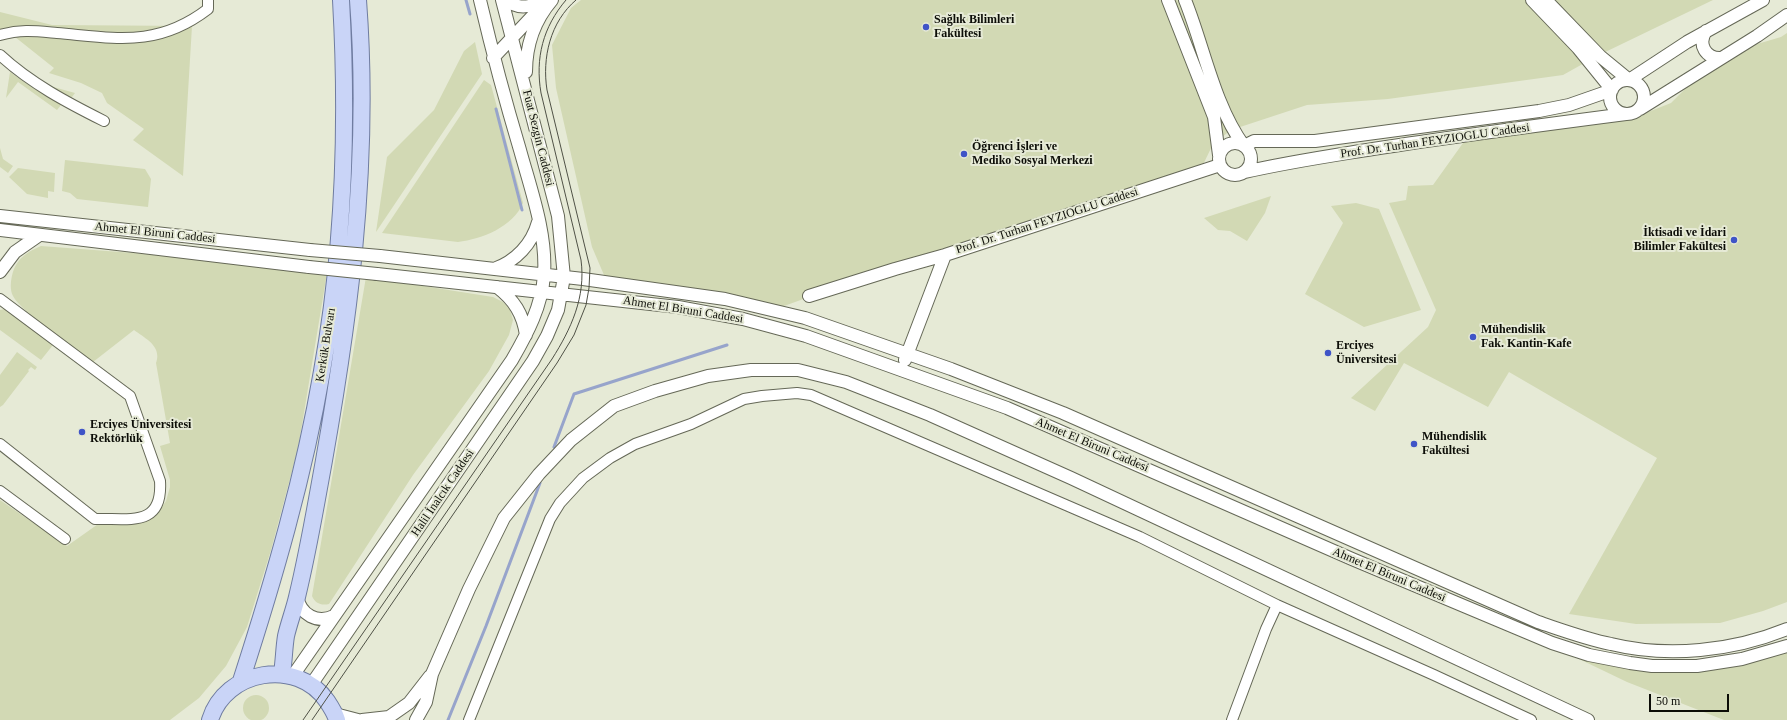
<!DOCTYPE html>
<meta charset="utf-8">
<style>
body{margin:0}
#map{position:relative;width:1787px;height:720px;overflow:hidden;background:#e6ead6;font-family:"Times New Roman",serif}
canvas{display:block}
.scale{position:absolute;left:1649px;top:694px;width:80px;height:18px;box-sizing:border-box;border:2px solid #0c0d07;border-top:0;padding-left:5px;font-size:12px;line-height:14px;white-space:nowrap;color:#0c0d07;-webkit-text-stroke:3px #e6ead6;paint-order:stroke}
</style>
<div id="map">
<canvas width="1787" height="720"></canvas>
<div class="scale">50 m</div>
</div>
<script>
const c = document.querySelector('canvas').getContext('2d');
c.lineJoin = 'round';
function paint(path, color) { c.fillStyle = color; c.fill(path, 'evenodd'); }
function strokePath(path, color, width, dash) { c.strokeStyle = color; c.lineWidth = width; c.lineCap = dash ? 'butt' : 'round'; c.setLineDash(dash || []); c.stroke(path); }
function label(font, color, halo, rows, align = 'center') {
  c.font = font + ' "Times New Roman",serif'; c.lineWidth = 4; c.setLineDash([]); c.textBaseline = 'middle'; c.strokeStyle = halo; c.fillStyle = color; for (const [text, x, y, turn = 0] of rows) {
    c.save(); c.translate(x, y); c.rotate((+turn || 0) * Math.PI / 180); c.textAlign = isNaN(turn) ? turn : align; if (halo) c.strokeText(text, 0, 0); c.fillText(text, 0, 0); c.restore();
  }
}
paint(new Path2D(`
 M 581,0 L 1713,0 L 1597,56 L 1563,75 L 1388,99 L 1307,105 L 1231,130 L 1213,144 L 1200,171 L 845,284 L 773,310 L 607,282 L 592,247 L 556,88 L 552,45 L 571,8 Z
 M 0,12 L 52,25 L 192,26 L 183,176 L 133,140 L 144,129 L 107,103 L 102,93 L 81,83 L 49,73 L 54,68 L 5,29 L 0,33 Z
 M 1787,33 L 1787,602 L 1763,611 L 1720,623 L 1636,624 L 1569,614 L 1657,458 L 1509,372 L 1488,407 L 1404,363 L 1375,411 L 1351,398 L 1428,327 L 1436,310 L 1389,203 L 1406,200 L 1408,186 L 1433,185 L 1468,136 L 1643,114 L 1671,103 L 1695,79 L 1747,47 L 1781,37 Z
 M 475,42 L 482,74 L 376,232 L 387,157 L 434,110 L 464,51 Z
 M 10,72 L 36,90 L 39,83 L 75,93 L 69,101 L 66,99 L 57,110 L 18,82 L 6,98 Z
 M 484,80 L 491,85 L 523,203 C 513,227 482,239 458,242 L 382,233 Z
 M 0,148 L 3,159 L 13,166 L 8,173 L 0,167 Z
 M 65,160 L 145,169 L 151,179 L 148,207 L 77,199 L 70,193 L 62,191 Z
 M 18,168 L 55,173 L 54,192 L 48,191 L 48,198 L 27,194 L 9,177 Z
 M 1271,196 L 1265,213 L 1247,241 L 1230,231 L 1218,230 L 1204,218 Z
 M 1356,203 L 1379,209 L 1421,310 L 1364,327 L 1305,294 L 1343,223 L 1331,206 Z
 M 41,246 L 226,260 L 327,273 L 298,449 L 271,550 L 247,627 L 226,666 L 199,698 L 170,720 L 0,720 L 0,500 L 67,546 L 101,522 L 157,512 L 162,507 L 166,501 L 170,487 L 170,480 L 160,446 L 170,443 L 156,363 C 162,346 146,339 134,330 L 93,362 C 76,349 22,313 13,296 C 9,289 11,277 14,269 C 19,257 29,251 41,246 Z
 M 366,277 L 493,297 L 503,302 L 510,310 L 513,320 L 509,335 L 489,371 L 413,475 L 329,604 C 321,606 315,603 312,596 Z
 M 5,309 L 53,345 L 41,360 L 0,330 L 0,310 Z
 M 17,352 L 37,367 L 35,370 L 31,367 L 28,370 L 29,371 L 3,405 L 0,407 L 0,375 Z
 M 1787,642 L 1787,720 L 1724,720 L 1627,682 L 1577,658 L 1601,657 L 1648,663 L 1723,659 Z
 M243 708a13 13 0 1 1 26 0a13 13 0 1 1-26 0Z`), '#d2d9b4');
strokePath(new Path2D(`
 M 466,0 L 470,14
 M 496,109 L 522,210
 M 554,447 L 574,394 L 727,345
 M 448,720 L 486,626 L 540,483`), '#97a4cb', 3);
const minor = new Path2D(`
 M 0,35 C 22,29 35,31 57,33 C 116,38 157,48 208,9 L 208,0
 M 0,55 C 30,83 68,103 104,121
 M 0,299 L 130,396 L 160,481 C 163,528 129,518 95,519 L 0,444
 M 0,491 L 65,539
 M 469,720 L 550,519 L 560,503 L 583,478 L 610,458 L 635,444 L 691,424 L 744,399 L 762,396 L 797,393 L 811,395 L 1140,537 L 1277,605 L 1434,675 L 1531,720
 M 1232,720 L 1266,629 L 1277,605`);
const tertiary = new Path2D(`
 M 507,0 C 518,10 532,7 543,0
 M 1168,0 L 1214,117 L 1219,155
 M 1185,0 C 1204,47 1214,105 1244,146 L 1254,141 L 1315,141 L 1539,111 L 1569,105 L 1612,90 L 1578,48 L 1532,0
 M 1546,0 L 1601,57 L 1629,80 L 1687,42 L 1763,0
 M 1706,31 C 1697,44 1706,59 1721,58
 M 493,58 L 540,8
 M 526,72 C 526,45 534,21 552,0
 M1610 97a17 17 0 1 1 34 0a17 17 0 1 1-34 0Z
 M 1640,109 L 1757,36 L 1787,15
 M1219 159a16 16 0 1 1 32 0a16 16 0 1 1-32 0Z
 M 1245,172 C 1288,162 1330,156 1373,149 C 1457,136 1541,125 1626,114
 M 0,216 L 310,250
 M 0,230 L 309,267
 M 380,256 L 583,279 L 725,299 L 805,318 L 951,369 L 1063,413 L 1538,622 C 1562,630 1586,639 1611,644 C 1668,658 1733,651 1787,629
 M 494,269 C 516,261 532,244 538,222
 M 0,272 L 15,252 L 38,236
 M 377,274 L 678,307 L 743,319 L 806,336 L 1007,408 L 1352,559 L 1552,643 L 1589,655 L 1630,663 L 1652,666 L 1697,666 L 1742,659 L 1787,646
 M 497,287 C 514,300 523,314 526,335
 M 809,296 L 895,269 L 945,255 L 1220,165
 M 905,360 L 945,255
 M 297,597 C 301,615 317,624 334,616
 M 292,677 L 512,360 C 527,334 542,306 544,275 C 547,234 531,190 520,150 C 505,100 492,51 480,0
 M 311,685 L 533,361 L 547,336 L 558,310 L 564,277 L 558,216 L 502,0
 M 335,714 L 358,720
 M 362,720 L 389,717 L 409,703 L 430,676
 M 416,720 L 426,702 L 432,674 L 469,589 L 504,518 L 539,474 L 571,440 L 614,406 L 655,391 L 708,376 L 751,370 L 798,370 L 846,382 L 930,415 L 1071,478 L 1588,720`);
const primary = new Path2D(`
 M 282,673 C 284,661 284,648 286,636 C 289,623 294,610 297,597 C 305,564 311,532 317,499 C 348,332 371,170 358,0
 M 241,681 C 274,579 304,476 322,371 C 344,249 348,124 341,0
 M 210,720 C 225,670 297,657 327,701 C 331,707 335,713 337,720`);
strokePath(minor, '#656857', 12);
strokePath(tertiary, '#656857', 14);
strokePath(primary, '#6f7ca0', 18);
strokePath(minor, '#fff', 10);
strokePath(tertiary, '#fff', 12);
strokePath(primary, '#c9d4f7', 16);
strokePath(new Path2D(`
 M 303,720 L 552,359 C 571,329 586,297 581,260 L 541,93 C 535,58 543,27 566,0
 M 312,720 L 557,363 L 574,335 L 586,305 L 589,288 L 590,268 L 547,90 C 542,58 550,22 576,0`), '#4f5146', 1);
const tertiaryBridge = new Path2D(`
 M 310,250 L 380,256
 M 309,267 L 377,274`);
strokePath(tertiaryBridge, '#656857', 14, []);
strokePath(tertiaryBridge, '#fff', 12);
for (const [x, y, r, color] of [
 [926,27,4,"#3f54c7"],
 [964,154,4,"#3f54c7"],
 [1734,240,4,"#3f54c7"],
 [1473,337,4,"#3f54c7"],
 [1328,353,4,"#3f54c7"],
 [82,432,4,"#3f54c7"],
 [1414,444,4,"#3f54c7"]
]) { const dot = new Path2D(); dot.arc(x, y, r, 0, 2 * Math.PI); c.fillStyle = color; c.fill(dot); strokePath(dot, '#e6ead6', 1.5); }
label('bold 12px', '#0c0d07', '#e6ead6', [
 ["Sağlık Bilimleri",934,20],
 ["Fakültesi",934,34],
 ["Öğrenci İşleri ve",972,147],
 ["Mediko Sosyal Merkezi",972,161],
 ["İktisadi ve İdari",1726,233,"right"],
 ["Bilimler Fakültesi",1726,247,"right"],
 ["Mühendislik",1481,330],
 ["Fak. Kantin-Kafe",1481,344],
 ["Erciyes",1336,346],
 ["Üniversitesi",1336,360],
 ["Erciyes Üniversitesi",90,425],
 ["Rektörlük",90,439],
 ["Mühendislik",1422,437],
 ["Fakültesi",1422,451]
], 'left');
label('12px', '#0c0d07', '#e6ead6', [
 ["Fuat Sezgin Caddesi",538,138,76],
 ["Prof. Dr. Turhan FEYZIOGLU Caddesi",1435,141,-8],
 ["Prof. Dr. Turhan FEYZIOGLU Caddesi",1047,221,-18],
 ["Ahmet El Biruni Caddesi",155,233,6],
 ["Ahmet El Biruni Caddesi",683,310,9],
 ["Kerkük Bulvarı",326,345,-81],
 ["Ahmet El Biruni Caddesi",1092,445,23],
 ["Halil İnalcık Caddesi",443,493,-56],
 ["Ahmet El Biruni Caddesi",1389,575,23]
]);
</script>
